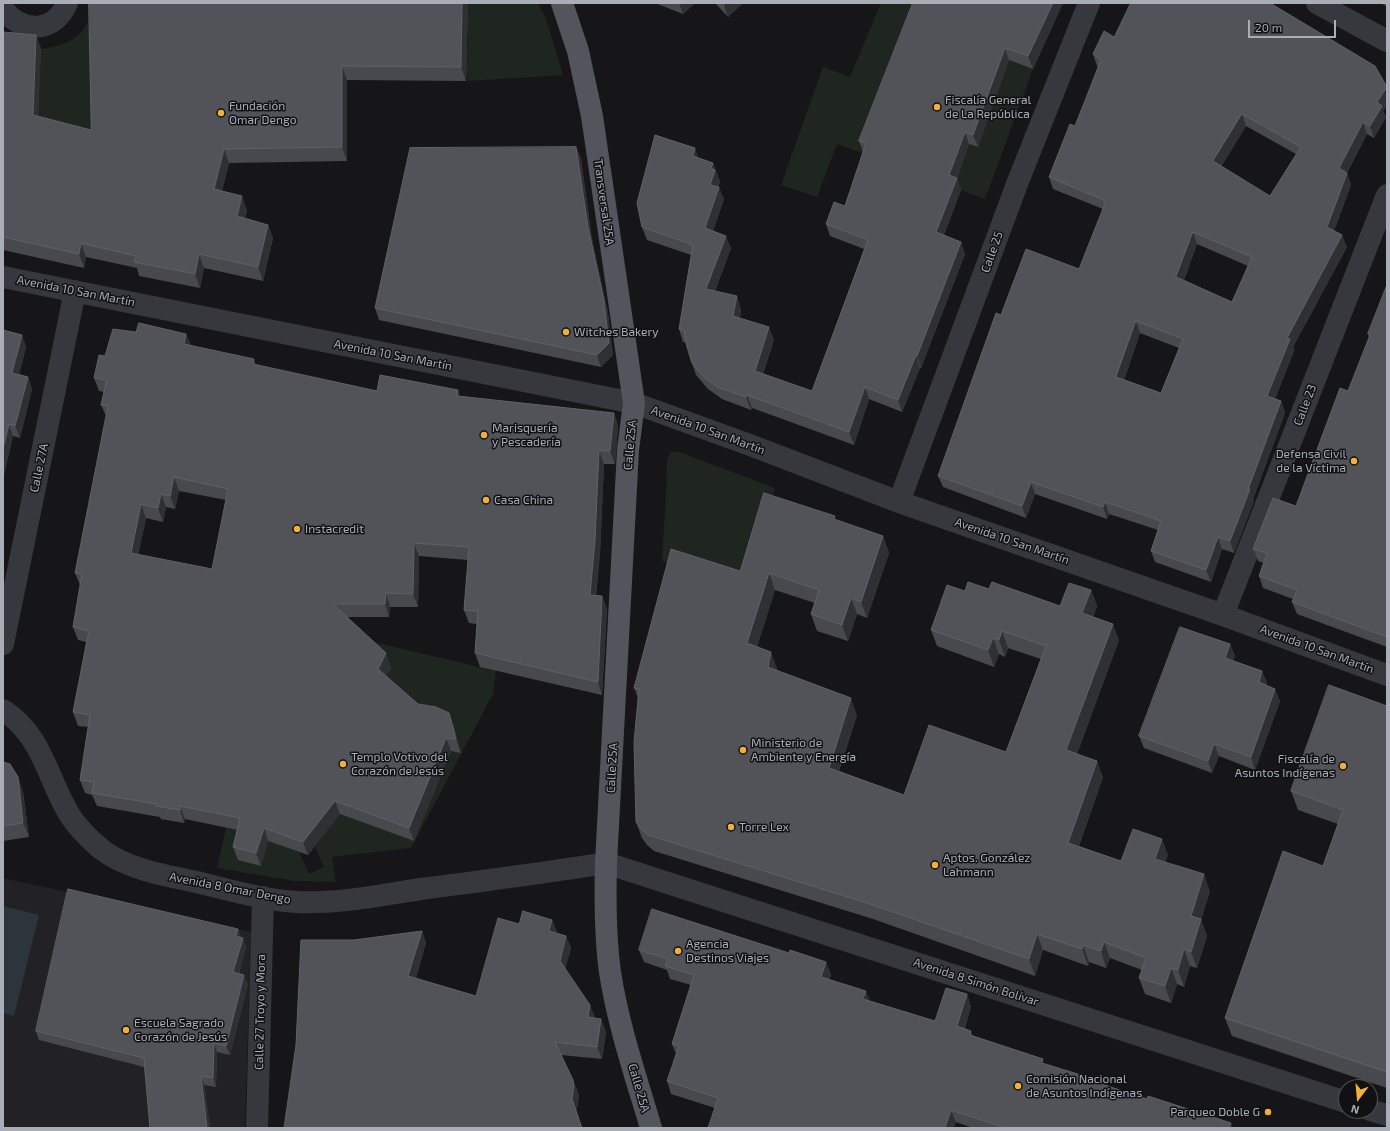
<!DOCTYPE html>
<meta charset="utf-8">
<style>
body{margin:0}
#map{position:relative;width:1390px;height:1131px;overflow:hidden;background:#161618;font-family:"Exo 2",sans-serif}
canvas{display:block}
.frame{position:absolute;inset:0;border:4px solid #a8adb8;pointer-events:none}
.north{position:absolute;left:1338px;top:1079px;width:40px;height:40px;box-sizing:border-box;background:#111113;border:1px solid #4d4f55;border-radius:50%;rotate:196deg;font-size:11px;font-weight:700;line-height:16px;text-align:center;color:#a8adb8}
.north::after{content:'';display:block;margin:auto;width:14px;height:18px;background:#f2b134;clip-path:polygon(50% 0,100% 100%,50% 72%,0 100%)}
.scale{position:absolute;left:1248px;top:20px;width:88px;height:18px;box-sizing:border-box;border:2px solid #a8adb8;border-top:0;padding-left:5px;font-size:12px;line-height:14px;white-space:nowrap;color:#a8adb8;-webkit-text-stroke:3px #111113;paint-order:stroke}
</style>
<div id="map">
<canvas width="1390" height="1131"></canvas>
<div class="frame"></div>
<div class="north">N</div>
<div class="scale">20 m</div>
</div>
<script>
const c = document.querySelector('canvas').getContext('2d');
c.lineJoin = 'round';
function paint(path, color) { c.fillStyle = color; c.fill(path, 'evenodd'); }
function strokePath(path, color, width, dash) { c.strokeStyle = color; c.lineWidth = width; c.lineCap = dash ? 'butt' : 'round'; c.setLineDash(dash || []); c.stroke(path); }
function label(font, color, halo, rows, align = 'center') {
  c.font = font + ' "Exo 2",sans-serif'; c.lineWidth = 3; c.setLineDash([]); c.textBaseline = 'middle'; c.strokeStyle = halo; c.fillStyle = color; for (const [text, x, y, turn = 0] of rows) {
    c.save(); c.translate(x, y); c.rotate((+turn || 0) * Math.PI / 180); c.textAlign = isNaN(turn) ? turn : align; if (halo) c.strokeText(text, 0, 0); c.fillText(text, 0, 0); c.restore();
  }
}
paint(new Path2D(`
 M 3,878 L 251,932 L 245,1128 L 3,1128 Z`), '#222225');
paint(new Path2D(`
 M 468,3 L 538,3 L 546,19 L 563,75 L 467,81 Z
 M 881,3 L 922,3 L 863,153 L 837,144 L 817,197 L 781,185 L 823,67 L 850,77 Z
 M 94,7 L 96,145 L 38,129 L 41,49 C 58,46 75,43 85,27 C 89,21 91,13 94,7 Z
 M 1009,60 L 1033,69 L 985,199 L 953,187 L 969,144 L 978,147 Z
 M 671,452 L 679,452 L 775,488 L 746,588 L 662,561 L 667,474 L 667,459 Z
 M 361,639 L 496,671 L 493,694 L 411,848 L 332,857 L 336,882 L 295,881 L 217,868 L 234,794 L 261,866 L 268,841 L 299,852 L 309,874 L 324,867 L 315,847 L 340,814 L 414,841 L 451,751 L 461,752 L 387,686 Z`), '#1e261f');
paint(new Path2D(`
 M 3,906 L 39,915 L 14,1016 L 3,1013 Z`), '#2c353c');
strokePath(new Path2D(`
 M 1317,3 L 1387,41
 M 3,9 C 22,34 55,33 67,3
 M 3,277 L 634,403 L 750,445 L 899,502 L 1223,615 L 1387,675
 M 899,502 L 1017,184 L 1089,3
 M 1223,615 L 1387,195
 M 3,644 L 75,291
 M 3,710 C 42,735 47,777 69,814 C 77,827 89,839 101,849 C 125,868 162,875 192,881 C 226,889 262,900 297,902 C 339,904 380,895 421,889 C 483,881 545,873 606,863 L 1346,1102
 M 1370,1110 L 1387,1115
 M 257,1128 L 263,897`), '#37383d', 22);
strokePath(new Path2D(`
 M 562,3 L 578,51 L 592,116 L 634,403 L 628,450 L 606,863 C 605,900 605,936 610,972 C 618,1025 636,1077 651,1128`), '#53555c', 22);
paint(new Path2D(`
 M 468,3 L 466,81 L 347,80 L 347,161 L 229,163 L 222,191 L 247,210 L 245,218 L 268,225 L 273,238 L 263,281 L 204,268 L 200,288 L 139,276 L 137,268 L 86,257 L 84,268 L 3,250 L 3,32 L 36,35 L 41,49 L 38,116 L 91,130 Z
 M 655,3 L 695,3 L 683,14 Z
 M 715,3 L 743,3 L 728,17 Z
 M 1063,3 L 1033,69 L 1009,60 L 978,147 L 969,144 L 957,178 L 961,190 L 944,235 L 961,242 L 965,254 L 921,368 L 920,368 L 902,412 L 869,399 L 854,445 L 752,408 L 751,410 L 722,399 L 708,389 L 696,375 L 692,363 L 686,343 L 683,342 L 679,329 L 691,255 L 647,240 L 642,227 L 698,158 L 713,163 L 720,182 L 718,187 L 724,199 L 713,231 L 731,248 L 715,291 L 741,309 L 740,318 L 774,340 L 763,374 L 812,391 L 864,249 L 830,236 L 826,224 L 845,206 L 863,152 L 859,141 Z
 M 1381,3 L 1387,3 L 1387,7 Z
 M 1114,37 L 1387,87 L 1387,105 L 1383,111 L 1386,117 L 1374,138 L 1367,134 L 1347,173 L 1351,185 L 1334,231 L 1347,247 L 1293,347 L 1294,351 L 1275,399 L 1281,401 L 1285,413 L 1253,499 L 1254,501 L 1234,553 L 1222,549 L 1211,582 L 1155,562 L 1151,551 L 1158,530 L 1109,514 L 1107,519 L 1035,494 L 1026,518 L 943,487 L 938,476 L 1001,315 L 1079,269 L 1103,209 L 1053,189 L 1049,177 L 1075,126 L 1098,67 L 1097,66 L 1093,54 ZM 1246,126 L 1296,154 L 1270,196 L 1221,167 ZM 1197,244 L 1248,266 L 1232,302 L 1184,280 ZM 1140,333 L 1179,348 L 1161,393 L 1124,380 Z
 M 576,147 L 581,159 L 592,239 L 608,313 L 613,355 L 601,367 L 379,320 L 375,308 Z
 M 1387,285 L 1387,647 L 1297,614 L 1292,602 L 1293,599 L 1263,588 L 1259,576 L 1264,563 L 1258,561 L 1253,549 L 1296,506 L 1348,391 L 1369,338 L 1368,334 Z
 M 3,330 L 22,335 L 26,347 L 19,374 L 28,377 L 32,389 L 20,438 L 13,436 L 3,479 Z
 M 136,332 L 186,334 L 191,346 L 256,365 L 377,391 L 460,396 L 614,413 L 618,426 L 615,464 L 604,464 L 600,553 L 596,595 L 602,596 L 607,609 L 602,695 L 480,667 L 475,653 L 477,624 L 469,623 L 464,610 L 468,560 L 419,556 L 418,607 L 390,607 L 389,617 L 347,617 L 391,667 L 386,676 L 418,704 L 449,713 L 454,727 L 461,753 L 451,751 L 414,841 L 340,814 L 308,855 L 268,841 L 261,866 L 238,860 L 233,847 L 238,830 L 185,819 L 184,823 L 161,819 L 160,817 L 97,806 L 92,795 L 85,793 L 80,780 L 89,727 L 78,726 L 73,712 L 86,642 L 78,640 L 73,627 L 80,585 L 75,573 L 106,416 L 101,405 L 104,392 L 99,391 L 94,378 L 105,356 ZM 179,491 L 226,500 L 212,569 L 138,555 L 146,518 L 163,522 L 166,507 L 175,509 Z
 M 836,520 L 883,536 L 889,553 L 867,618 L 857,614 L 848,641 L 817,631 L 811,614 L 815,603 L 775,590 L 757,647 L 777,668 L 776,670 L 857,715 L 839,771 L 904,795 L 1006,752 L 1041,659 L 1008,648 L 1005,657 L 999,654 L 994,667 L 937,646 L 931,630 L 965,591 L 989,589 L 1060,606 L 1091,590 L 1097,606 L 1093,617 L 1119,640 L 1077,754 L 1103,777 L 1079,846 L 1121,861 L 1168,855 L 1165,862 L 1210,891 L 1201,920 L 1207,936 L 1197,968 L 1190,966 L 1184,987 L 1177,984 L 1171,1003 L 1145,994 L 1139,978 L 1142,970 L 1110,958 L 1106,968 L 1089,962 L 1088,966 L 1043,950 L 1035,976 L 873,919 L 654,851 L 647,845 L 642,838 L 636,822 L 638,698 L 634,688 L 740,571 Z
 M 1230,644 L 1235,656 L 1233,661 L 1262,671 L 1267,683 L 1266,685 L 1275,689 L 1280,701 L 1255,770 L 1219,756 L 1212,773 L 1144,748 L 1139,736 Z
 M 1387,706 L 1387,1088 L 1232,1036 L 1225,1018 L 1323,866 L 1338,824 L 1298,810 L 1291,791 Z
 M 3,762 L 18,777 L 23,792 L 29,837 L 3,841 Z
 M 552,920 L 557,932 L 556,933 L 566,936 L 571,948 L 565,969 L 595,1017 L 594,1018 L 601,1019 L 606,1032 L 602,1059 L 561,1055 L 578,1092 L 579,1098 L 576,1111 L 582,1128 L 354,940 L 422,931 L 426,943 L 416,978 L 476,996 L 519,924 Z
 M 238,929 L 241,938 L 246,947 L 239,974 L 248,984 L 230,1055 L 217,1052 L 216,1087 L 204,1085 L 210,1128 L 150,1128 L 144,1067 L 39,1040 L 36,1031 Z
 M 639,950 L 789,953 L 826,962 L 831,975 L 829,980 L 870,1001 L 935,1021 L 967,994 L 971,1007 L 965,1028 L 973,1036 L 1045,1064 L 1082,1077 L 1233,1128 L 973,1128 L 956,1122 L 715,1108 L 671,1094 L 667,1081 L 676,1054 L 672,1044 L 691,985 L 670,979 L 667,970 L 644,962 Z`), '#47494d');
paint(new Path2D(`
 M 462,3 L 468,3 L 466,81 L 461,67 Z
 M 679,3 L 695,3 L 683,14 Z
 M 726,3 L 743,3 L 728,17 L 724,5 Z
 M 1053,3 L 1063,3 L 1033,69 L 1028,56 Z
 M 36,35 L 41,49 L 38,129 L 33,115 Z
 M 1005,48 L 1009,60 L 978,147 L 973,135 Z
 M 342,66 L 347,80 L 347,161 L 342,147 Z
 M 1387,87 L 1387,105 L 1383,111 L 1386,117 L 1374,138 L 1370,126 L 1377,102 Z
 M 1242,114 L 1246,126 L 1217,173 L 1213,161 Z
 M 1363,122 L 1367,134 L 1343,180 L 1339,168 Z
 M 965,132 L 969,144 L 957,178 L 961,190 L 941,244 L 936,232 L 949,175 Z
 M 576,147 L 581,159 L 592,239 L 608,313 L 613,355 L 601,367 L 597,355 L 588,227 Z
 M 695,148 L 699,160 L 693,156 Z
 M 224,149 L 229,163 L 219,203 L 214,189 Z
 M 713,163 L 720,182 L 715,197 L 710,185 L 711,168 Z
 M 1347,173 L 1351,185 L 1331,239 L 1327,227 Z
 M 719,187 L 724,199 L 709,241 L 705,228 Z
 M 242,196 L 247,210 L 242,230 L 237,216 Z
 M 268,225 L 273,238 L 263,281 L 258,267 Z
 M 1193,232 L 1197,244 L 1180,289 L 1176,277 Z
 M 1342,235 L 1347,247 L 1293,347 L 1294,351 L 1271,408 L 1267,396 L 1287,338 Z
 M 726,236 L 731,248 L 711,302 L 706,289 Z
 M 961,242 L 965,254 L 921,368 L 917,356 Z
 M 81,243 L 86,257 L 84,268 L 79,254 Z
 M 199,254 L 204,268 L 200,288 L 195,274 Z
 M 737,296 L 741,309 L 738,329 L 733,316 Z
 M 1136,321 L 1140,333 L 1121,389 L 1116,377 Z
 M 769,327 L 774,340 L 760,383 L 755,371 Z
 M 186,334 L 191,347 L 184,344 Z
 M 22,335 L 26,347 L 17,385 L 12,373 Z
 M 916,355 L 920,368 L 902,412 L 898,400 Z
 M 254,359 L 259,372 L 253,364 Z
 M 28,377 L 32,389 L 20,438 L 15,426 Z
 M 865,387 L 869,399 L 854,445 L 849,432 Z
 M 458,390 L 463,403 L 457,396 Z
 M 747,395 L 752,408 L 751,410 L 746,397 Z
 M 1281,401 L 1285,413 L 1253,499 L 1254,501 L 1234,553 L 1230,541 Z
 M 614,413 L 618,426 L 615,464 L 610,451 Z
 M 9,424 L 13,436 L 3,479 L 3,449 Z
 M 599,450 L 604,464 L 600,553 L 594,608 L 590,595 Z
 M 174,477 L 179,491 L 175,509 L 170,496 Z
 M 1031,482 L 1035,494 L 1026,518 L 1022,506 Z
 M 161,494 L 166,507 L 163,522 L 158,508 Z
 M 1105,502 L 1109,514 L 1107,519 L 1103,507 Z
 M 141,504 L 146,518 L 136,566 L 131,553 Z
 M 883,536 L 889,553 L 867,618 L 861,602 Z
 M 1218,537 L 1222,549 L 1211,582 L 1206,570 Z
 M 414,543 L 419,556 L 418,607 L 413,594 Z
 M 769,573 L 775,590 L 753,660 L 747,643 Z
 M 1091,590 L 1097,606 L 1088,629 L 1082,613 Z
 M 386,593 L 390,607 L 389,617 L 385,604 Z
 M 602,596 L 607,609 L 602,695 L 598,682 Z
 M 851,598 L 857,614 L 848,641 L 842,625 Z
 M 1113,624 L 1119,640 L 1072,767 L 1066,750 Z
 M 1002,631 L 1008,648 L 1005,657 L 999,640 Z
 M 993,638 L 999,654 L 994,667 L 988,650 Z
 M 1230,644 L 1235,656 L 1230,670 L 1225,658 Z
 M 771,652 L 777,668 L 774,684 L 768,667 Z
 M 386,653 L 391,667 L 383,682 L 378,669 Z
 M 1262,671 L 1267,683 L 1263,695 L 1259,682 Z
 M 1275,689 L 1280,701 L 1255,770 L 1251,757 Z
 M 851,698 L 857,715 L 834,784 L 829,768 Z
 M 449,713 L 454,727 L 461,753 L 456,739 Z
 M 446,738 L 451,751 L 414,841 L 409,828 Z
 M 1214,744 L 1219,756 L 1212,773 L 1208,761 Z
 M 1097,761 L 1103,777 L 1074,859 L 1068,843 Z
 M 18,777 L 23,792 L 29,837 L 23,823 Z
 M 335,801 L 340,814 L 308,855 L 303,842 Z
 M 180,806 L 185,819 L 184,823 L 180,810 Z
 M 264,828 L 268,841 L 261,866 L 256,853 Z
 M 1162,839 L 1168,855 L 1161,875 L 1155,859 Z
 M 1204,874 L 1210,891 L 1201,920 L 1207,936 L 1197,968 L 1191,952 L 1191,916 Z
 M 552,920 L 557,932 L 553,943 L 549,931 Z
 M 238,929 L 242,938 L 236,936 Z
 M 422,931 L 426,943 L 413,988 L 408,976 Z
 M 1037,934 L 1043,950 L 1035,976 L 1029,959 Z
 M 566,936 L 571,948 L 564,973 L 560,961 Z
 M 243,938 L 246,947 L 237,981 L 233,972 Z
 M 1104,942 L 1110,958 L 1106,968 L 1101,951 Z
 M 1083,945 L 1089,962 L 1088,966 L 1082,949 Z
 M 1184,949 L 1190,966 L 1184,987 L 1178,970 Z
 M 826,962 L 831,975 L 826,990 L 821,977 Z
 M 1171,968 L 1177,984 L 1171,1003 L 1165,986 Z
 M 244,975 L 248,984 L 230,1055 L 226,1046 Z
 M 866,991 L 871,1003 L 863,999 Z
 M 967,994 L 971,1007 L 961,1039 L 957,1026 Z
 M 590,1005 L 595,1017 L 592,1029 L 588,1017 Z
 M 601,1019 L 606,1032 L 602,1059 L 597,1047 Z
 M 971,1031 L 976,1043 L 970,1035 Z
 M 214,1043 L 217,1052 L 216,1087 L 213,1078 Z
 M 201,1076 L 204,1085 L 210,1128 L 207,1128 Z
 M 573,1080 L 578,1092 L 579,1098 L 576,1111 L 581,1128 L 572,1099 Z
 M 951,1110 L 956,1122 L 954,1128 L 945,1128 Z
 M 1231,1123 L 1233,1128 L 1229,1128 Z`), '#2f3033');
const building = new Path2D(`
 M 89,3 L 462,3 L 461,67 L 342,66 L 342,147 L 224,149 L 214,189 L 242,196 L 237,216 L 268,225 L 258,267 L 199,254 L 195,274 L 134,262 L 136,256 L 81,243 L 79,254 L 3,237 L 3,32 L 36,35 L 33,115 L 91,130 Z
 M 913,3 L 1053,3 L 1028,56 L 1005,48 L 973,135 L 965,132 L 949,175 L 957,178 L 936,232 L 961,242 L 917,356 L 916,355 L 898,400 L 865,387 L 849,432 L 747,395 L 746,397 L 717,387 L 704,377 L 692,363 L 687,347 L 684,331 L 679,329 L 693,245 L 642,227 L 637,203 L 655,135 L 695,148 L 693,156 L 713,163 L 711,168 L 715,170 L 710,185 L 719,187 L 705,228 L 726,236 L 706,289 L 737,296 L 733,316 L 769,327 L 755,371 L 812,391 L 868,240 L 826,224 L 834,202 L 845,206 L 866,143 L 859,141 Z
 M 1131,3 L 1270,3 L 1375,66 L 1387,87 L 1377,102 L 1382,106 L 1370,126 L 1363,122 L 1339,168 L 1347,173 L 1327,227 L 1342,235 L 1287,338 L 1290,339 L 1267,396 L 1281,401 L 1248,489 L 1250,489 L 1230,541 L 1218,537 L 1206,570 L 1151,551 L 1161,521 L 1105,502 L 1103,507 L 1031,482 L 1022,506 L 938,476 L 996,313 L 1001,315 L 1026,249 L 1079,269 L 1106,201 L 1049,177 L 1070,124 L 1075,126 L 1101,60 L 1093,54 L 1104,31 L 1114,37 ZM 1242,114 L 1301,147 L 1270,196 L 1213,161 ZM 1193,232 L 1252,257 L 1232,302 L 1176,277 ZM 1136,321 L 1183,339 L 1161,393 L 1116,377 Z
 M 576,147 L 588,227 L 604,301 L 609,343 L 597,355 L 375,308 L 410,148 Z
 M 1387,285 L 1387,637 L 1292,602 L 1297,590 L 1259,576 L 1267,553 L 1253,549 L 1273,498 L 1296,506 L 1340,388 L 1348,391 L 1370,335 L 1368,334 Z
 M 139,323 L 186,334 L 184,344 L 254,359 L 253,364 L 377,391 L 380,375 L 458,390 L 457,396 L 614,413 L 610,451 L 599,450 L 595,540 L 590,595 L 602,596 L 598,682 L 475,653 L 478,611 L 464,610 L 469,547 L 414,543 L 413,594 L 386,593 L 385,604 L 333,604 L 386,653 L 378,669 L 418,704 L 436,707 L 449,713 L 456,739 L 446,738 L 409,828 L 335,801 L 303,842 L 264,828 L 256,853 L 233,847 L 240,818 L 180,806 L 180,810 L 156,806 L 156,804 L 92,793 L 94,782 L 80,780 L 90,715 L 73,712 L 89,631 L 73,627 L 82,574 L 75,573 L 108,406 L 101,405 L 106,383 L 107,380 L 94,378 L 99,355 L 105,356 L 113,329 L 136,332 ZM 174,477 L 228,489 L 212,569 L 131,553 L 141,504 L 158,508 L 161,494 L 170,496 Z
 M 3,330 L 22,335 L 12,373 L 28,377 L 15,426 L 9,424 L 3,449 Z
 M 764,493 L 835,516 L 834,519 L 883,536 L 861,602 L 851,598 L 842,625 L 811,614 L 819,590 L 769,573 L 747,643 L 771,652 L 768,667 L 851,698 L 829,768 L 904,795 L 929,725 L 1006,752 L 1046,646 L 1002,631 L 999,640 L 993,638 L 988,650 L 931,630 L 947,585 L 965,591 L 968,582 L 989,589 L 992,582 L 1060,606 L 1069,583 L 1091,590 L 1082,613 L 1113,624 L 1066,750 L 1097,761 L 1068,843 L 1121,861 L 1133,829 L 1162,839 L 1155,859 L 1204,874 L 1191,916 L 1201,919 L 1191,952 L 1184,949 L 1178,970 L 1171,968 L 1165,986 L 1139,978 L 1146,958 L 1104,942 L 1101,951 L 1083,945 L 1082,949 L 1037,934 L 1029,959 L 867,903 L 648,835 L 641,829 L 636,822 L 634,742 L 639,689 L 634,688 L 671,549 L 740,571 Z
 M 1180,627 L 1230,644 L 1225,658 L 1262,671 L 1259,682 L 1275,689 L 1251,757 L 1214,744 L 1208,761 L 1139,736 Z
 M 1329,685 L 1387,706 L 1387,1072 L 1225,1018 L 1283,851 L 1323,866 L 1343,810 L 1291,791 Z
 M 3,762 L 10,764 L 18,777 L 23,823 L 3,826 Z
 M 68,889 L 238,929 L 236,936 L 243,938 L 233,972 L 244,975 L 226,1046 L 214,1043 L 213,1078 L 201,1076 L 207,1128 L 150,1128 L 144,1058 L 36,1031 Z
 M 652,909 L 789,953 L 790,950 L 826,962 L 821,977 L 866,991 L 863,999 L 935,1021 L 946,988 L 967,994 L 957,1026 L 971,1031 L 970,1035 L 1043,1059 L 1042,1063 L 1081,1075 L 1080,1077 L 1147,1099 L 1148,1096 L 1231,1123 L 1229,1128 L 1006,1128 L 951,1110 L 945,1128 L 708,1128 L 718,1098 L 667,1081 L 679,1046 L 672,1044 L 694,975 L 665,966 L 668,959 L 639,950 Z
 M 523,911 L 552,920 L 549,931 L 566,936 L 560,961 L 590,1005 L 588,1017 L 601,1019 L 597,1047 L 555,1042 L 573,1080 L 574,1086 L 572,1099 L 582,1128 L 284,1128 L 296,1045 L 301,940 L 354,940 L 422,931 L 408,976 L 476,996 L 498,918 L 519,924 Z`);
paint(building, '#525359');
strokePath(building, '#5f6168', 1);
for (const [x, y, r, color] of [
 [937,107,4,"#f2b134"],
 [221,113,4,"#f2b134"],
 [566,332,4,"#f2b134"],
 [484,435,4,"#f2b134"],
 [1354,461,4,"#f2b134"],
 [486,500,4,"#f2b134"],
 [297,529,4,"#f2b134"],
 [743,750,4,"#f2b134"],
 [343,764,4,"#f2b134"],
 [1343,766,4,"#f2b134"],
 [731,827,4,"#f2b134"],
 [935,865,4,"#f2b134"],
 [678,951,4,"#f2b134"],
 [126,1030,4,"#f2b134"],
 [1018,1086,4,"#f2b134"],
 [1268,1112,4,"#f2b134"]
]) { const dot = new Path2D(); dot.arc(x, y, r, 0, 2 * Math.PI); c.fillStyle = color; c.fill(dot); strokePath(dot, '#111113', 1.5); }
label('12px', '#a8adb8', '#111113', [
 ["Fiscalía General",945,100],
 ["de La República",945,114],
 ["Fundación",229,106],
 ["Omar Dengo",229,120],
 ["Witches Bakery",574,332],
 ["Marisquería",492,428],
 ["y Pescadería",492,442],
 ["Defensa Civil",1346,454,"right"],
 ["de la Víctima",1346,468,"right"],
 ["Casa China",494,500],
 ["Instacredit",305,529],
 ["Ministerio de",751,743],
 ["Ambiente y Energía",751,757],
 ["Templo Votivo del",351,757],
 ["Corazón de Jesús",351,771],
 ["Fiscalía de",1335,759,"right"],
 ["Asuntos Indígenas",1335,773,"right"],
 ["Torre Lex",739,827],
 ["Aptos. González",943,858],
 ["Lahmann",943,872],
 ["Agencia",686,944],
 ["Destinos Viajes",686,958],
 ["Escuela Sagrado",134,1023],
 ["Corazón de Jesús",134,1037],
 ["Comisión Nacional",1026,1079],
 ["de Asuntos Indígenas",1026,1093],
 ["Parqueo Doble G",1260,1112,"right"]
], 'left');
label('12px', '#a8adb8', '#111113', [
 ["Transversal 25A",604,202,82],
 ["Calle 25",992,252,-70],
 ["Avenida 10 San Martín",76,291,11],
 ["Avenida 10 San Martín",393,355,11],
 ["Calle 23",1305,405,-69],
 ["Avenida 10 San Martín",708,430,20],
 ["Calle 25A",630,445,-85],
 ["Calle 27A",39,468,-78],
 ["Avenida 10 San Martín",1012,541,19],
 ["Avenida 10 San Martín",1317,649,20],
 ["Calle 25A",612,768,-87],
 ["Avenida 8 Omar Dengo",230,888,11],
 ["Avenida 8 Simón Bolívar",976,982,18],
 ["Calle 27 Troyo y Mora",260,1012,-89],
 ["Calle 25A",639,1088,74]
]);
</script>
